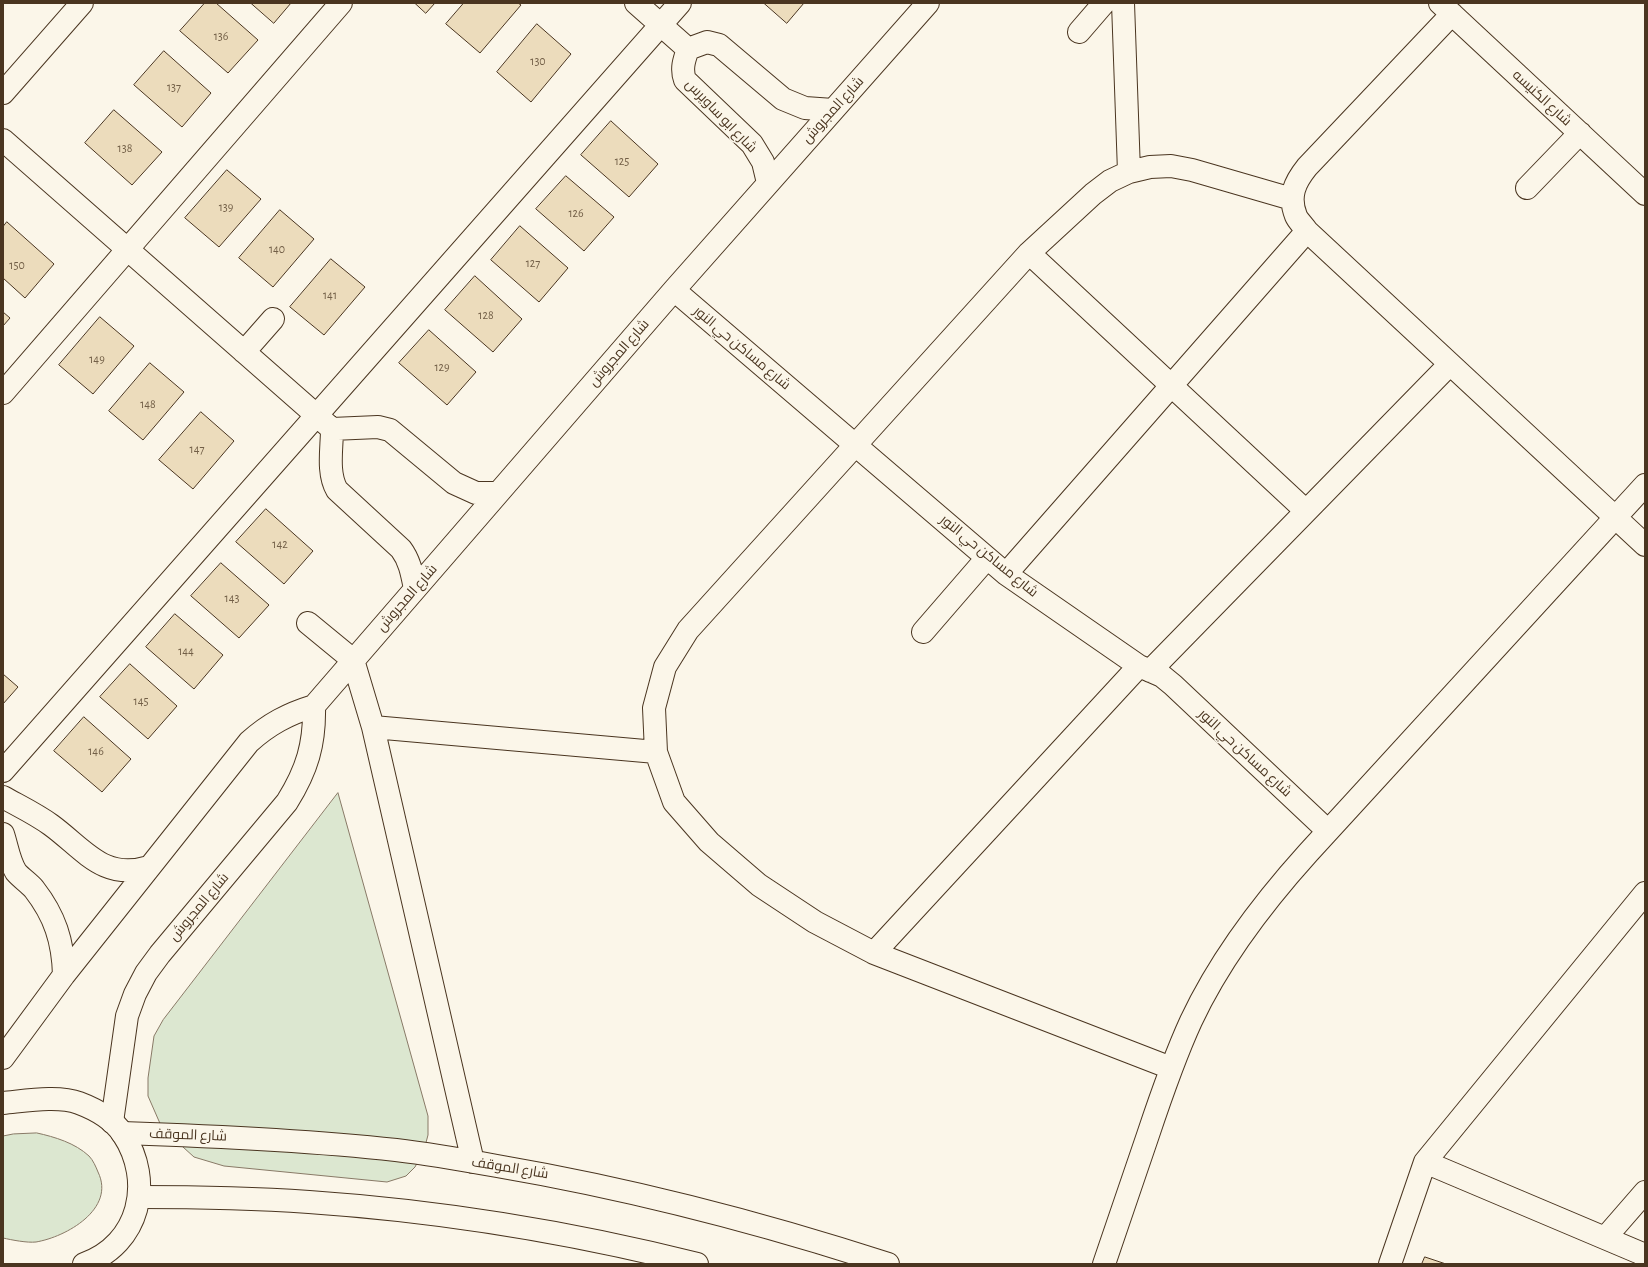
<!DOCTYPE html>
<meta charset="utf-8">
<style>
body{margin:0}
#map{position:relative;width:1648px;height:1267px;overflow:hidden;background:#fbf6e9;font-family:"Alegreya Sans",sans-serif}
canvas{display:block}
.frame{position:absolute;inset:0;border:4px solid #4a3520;pointer-events:none}
</style>
<div id="map">
<canvas width="1648" height="1267"></canvas>
<div class="frame"></div>
</div>
<script>
const c = document.querySelector('canvas').getContext('2d');
c.lineJoin = 'round';
function paint(path, color) { c.fillStyle = color; c.fill(path, 'evenodd'); }
function strokePath(path, color, width, dash) { c.strokeStyle = color; c.lineWidth = width; c.lineCap = dash ? 'butt' : 'round'; c.setLineDash(dash || []); c.stroke(path); }
function label(font, color, halo, rows, align = 'center') {
  c.font = font + ' "Alegreya Sans",Cairo,sans-serif'; c.lineWidth = 3; c.setLineDash([]); c.textBaseline = 'middle'; c.strokeStyle = halo; c.fillStyle = color; for (const [text, x, y, turn = 0] of rows) {
    c.save(); c.translate(x, y); c.rotate((+turn || 0) * Math.PI / 180); c.textAlign = isNaN(turn) ? turn : align; if (halo) c.strokeText(text, 0, 0); c.fillText(text, 0, 0); c.restore();
  }
}
const green = new Path2D(`
 M 338,793 L 428,1116 L 428,1135 L 424,1150 L 415,1167 L 406,1176 L 387,1182 L 224,1166 L 194,1157 L 162,1128 L 148,1096 L 148,1078 L 154,1036 L 163,1020 Z
 M 37,1133 C 55,1137 75,1143 89,1156 C 93,1160 96,1167 98,1172 C 116,1209 66,1237 36,1242 C 27,1243 12,1240 3,1238 L 3,1136 L 13,1134 Z`);
paint(green, '#dce7d0');
strokePath(green, '#887966', 1);
const building = new Path2D(`
 M 205,3 L 216,3 L 258,40 L 228,73 L 180,31 Z
 M 251,3 L 291,3 L 274,23 Z
 M 415,3 L 435,3 L 426,13 Z
 M 464,3 L 518,3 L 521,5 L 480,53 L 446,24 Z
 M 764,3 L 804,3 L 787,23 Z
 M 537,24 L 571,54 L 531,102 L 497,72 Z
 M 164,51 L 211,93 L 182,127 L 134,85 Z
 M 114,110 L 162,152 L 132,185 L 85,143 Z
 M 611,121 L 658,164 L 629,197 L 581,155 Z
 M 227,170 L 261,199 L 219,247 L 185,218 Z
 M 566,176 L 614,217 L 584,251 L 536,209 Z
 M 280,210 L 314,239 L 273,287 L 239,258 Z
 M 7,222 L 54,264 L 25,298 L 3,278 L 3,227 Z
 M 520,226 L 568,268 L 539,302 L 491,260 Z
 M 331,259 L 365,287 L 324,335 L 290,307 Z
 M 475,276 L 522,319 L 493,352 L 445,310 Z
 M 3,312 L 10,318 L 3,326 Z
 M 100,317 L 134,346 L 93,394 L 59,365 Z
 M 429,330 L 476,372 L 447,405 L 399,363 Z
 M 150,363 L 184,392 L 143,440 L 109,411 Z
 M 201,412 L 234,441 L 193,489 L 159,460 Z
 M 266,509 L 313,551 L 284,584 L 236,542 Z
 M 221,563 L 269,605 L 239,638 L 191,596 Z
 M 175,614 L 223,655 L 194,689 L 146,647 Z
 M 130,664 L 177,706 L 148,739 L 100,697 Z
 M 3,674 L 18,687 L 3,704 Z
 M 84,717 L 131,759 L 102,792 L 54,751 Z
 M 1425,1257 L 1446,1264 L 1422,1264 Z`);
paint(building, '#ecdcbc');
strokePath(building, '#4a3520', 1);
const minor = new Path2D(`
 M 636,3 L 688,49
 M 1123,3 L 1129,172
 M 1440,3 L 1645,194
 M 1452,14 L 1307,167 C 1295,182 1288,196 1296,216 C 1298,221 1304,226 1307,231 L 1645,545
 M 1079,32 L 1104,3
 M 688,49 C 684,60 681,69 685,80 L 752,144 L 763,162 L 768,183
 M 688,49 L 707,42 L 719,45 L 783,99 L 805,108 L 833,110
 M 3,93 L 82,3
 M 3,140 L 332,429 L 378,427 L 390,430 L 454,483 L 476,493 L 497,493
 M 1527,188 L 1580,133
 M 1029,253 L 1306,511
 M 674,290 L 1006,574 L 1139,666 L 1162,676 L 1173,685 L 1328,831
 M 244,352 L 273,319
 M 3,393 L 341,3
 M 332,429 C 332,448 327,473 337,490 L 401,549 C 410,561 412,574 415,589
 M 1006,574 L 1307,231
 M 308,623 L 353,660 L 373,727 L 473,1162
 M 923,632 L 987,558
 M 1150,671 L 1450,364
 M 373,727 L 656,752
 M 3,771 L 680,3
 M 3,797 C 19,806 36,814 51,825 C 84,849 103,881 149,867
 M 3,834 C 7,846 9,861 16,872 C 21,878 29,883 34,889 C 55,916 63,941 64,975
 M 874,953 L 1139,666
 M 3,1058 L 64,975 L 249,742 C 269,724 288,714 314,706 L 674,290 L 928,3
 M 1171,1068 L 874,953 L 815,922 L 759,885 L 709,842 L 674,802 L 656,752 L 654,708 L 665,667 L 688,630 L 1029,253 L 1093,194 L 1110,181 L 1129,172 L 1150,167 L 1171,166 L 1192,170 L 1292,199
 M 112,1122 L 127,1016 L 135,994 L 146,973 L 160,954 L 287,802 C 307,770 315,744 314,706
 M 122,1133 C 214,1136 305,1140 396,1150 C 430,1154 464,1160 497,1166 C 631,1189 759,1222 888,1264
 M 1425,1162 L 1645,1255
 M 139,1197 C 196,1197 252,1198 309,1202 C 440,1211 570,1232 697,1264
 M 1605,1238 L 1645,1192
 M 1104,1264 C 1119,1221 1133,1178 1148,1135 C 1161,1096 1174,1058 1191,1021 C 1220,959 1262,904 1308,853 L 1645,485
 M 1390,1264 L 1425,1162 L 1645,893`);
const major = new Path2D(`
 M 3,1103 C 25,1101 58,1095 79,1103 C 95,1109 113,1119 123,1134 C 154,1181 140,1244 84,1264`);
strokePath(minor, '#4a3520', 24);
strokePath(major, '#4a3520', 24);
strokePath(minor, '#fbf6e9', 22);
strokePath(major, '#fbf6e9', 22);
label('12px', '#725f47', null, [
 ["136",221,36],
 ["130",538,61],
 ["137",174,87],
 ["138",125,148],
 ["125",622,161],
 ["139",226,207],
 ["126",576,213],
 ["140",277,249],
 ["127",533,263],
 ["150",17,265],
 ["141",330,295],
 ["128",486,315],
 ["149",97,359],
 ["129",442,367],
 ["148",148,404],
 ["147",197,449],
 ["142",280,544],
 ["143",232,598],
 ["144",186,651],
 ["145",141,701],
 ["146",96,751]
]);
label('14px', '#4a3520', '#fbf6e9', [
 ["شارع الكنيسه",1542,98,43],
 ["شارع المجروش",833,110,-48],
 ["شارع ابو ساويرس",721,116,46],
 ["شارع مساكن حي النور",742,348,40],
 ["شارع المجروش",619,353,-49],
 ["شارع مساكن حي النور",989,556,39],
 ["شارع المجروش",407,598,-49],
 ["شارع مساكن حي النور",1245,753,43],
 ["شارع المجروش",199,907,-50],
 ["شارع الموقف",188,1135,2],
 ["شارع الموقف",510,1168,9]
]);
</script>
